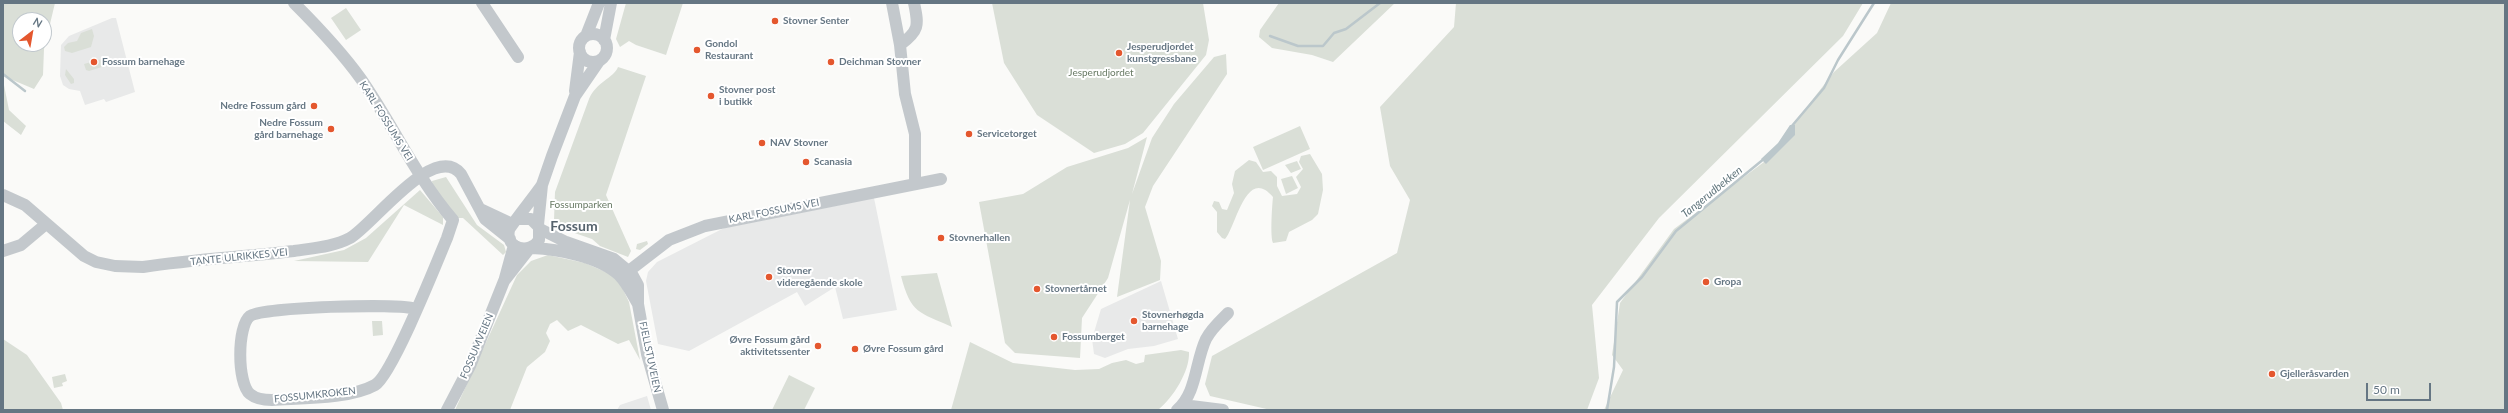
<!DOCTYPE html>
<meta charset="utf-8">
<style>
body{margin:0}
#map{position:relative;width:2508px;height:413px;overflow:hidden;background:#fafaf8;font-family:Lato,sans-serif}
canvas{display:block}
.frame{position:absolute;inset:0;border:4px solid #657683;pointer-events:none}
.north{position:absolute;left:12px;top:12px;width:40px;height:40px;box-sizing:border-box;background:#fff;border:1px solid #c1c8cd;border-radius:50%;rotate:31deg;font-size:11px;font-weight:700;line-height:16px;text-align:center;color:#657683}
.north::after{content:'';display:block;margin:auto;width:14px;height:18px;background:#e4572e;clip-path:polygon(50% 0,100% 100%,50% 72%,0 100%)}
.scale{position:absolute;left:2366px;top:383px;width:65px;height:18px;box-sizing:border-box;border:2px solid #657683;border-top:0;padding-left:5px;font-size:12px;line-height:14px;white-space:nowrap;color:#657683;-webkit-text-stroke:3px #fff;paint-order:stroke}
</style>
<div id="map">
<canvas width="2508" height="413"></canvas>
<div class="frame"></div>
<div class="north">N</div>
<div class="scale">50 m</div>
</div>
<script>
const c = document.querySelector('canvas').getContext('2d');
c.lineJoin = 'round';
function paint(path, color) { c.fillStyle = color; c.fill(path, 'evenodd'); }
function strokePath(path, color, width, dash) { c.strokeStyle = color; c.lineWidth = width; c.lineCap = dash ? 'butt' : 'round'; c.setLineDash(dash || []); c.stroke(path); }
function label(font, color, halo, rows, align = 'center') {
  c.font = font + ' Lato,sans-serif'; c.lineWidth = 4; c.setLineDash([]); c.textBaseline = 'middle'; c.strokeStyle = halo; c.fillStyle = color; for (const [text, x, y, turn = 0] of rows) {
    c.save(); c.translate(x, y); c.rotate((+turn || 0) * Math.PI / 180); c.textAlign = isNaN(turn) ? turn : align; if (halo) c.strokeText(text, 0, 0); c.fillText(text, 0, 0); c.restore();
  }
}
paint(new Path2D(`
 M 112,18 L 116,18 L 135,92 L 106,102 L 104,99 L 85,105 L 80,91 L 69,89 L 63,85 L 60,76 L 61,45 L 69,36 Z
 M 874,198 L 897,310 L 843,319 L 835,287 L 805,306 L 797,292 L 689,351 L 658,344 L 646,281 L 648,272 L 657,262 L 724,228 Z
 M 1161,281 L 1178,339 L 1154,346 L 1128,349 L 1105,358 L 1094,354 L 1092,339 L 1101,309 Z
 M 647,396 L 651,410 L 617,410 L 620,405 Z`), '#e8e9e9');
paint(new Path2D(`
 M 3,3 L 55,3 L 44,49 L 43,75 L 34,89 L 3,76 ZM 20,20 L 44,20 L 44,44 L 20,44 Z
 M 626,3 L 683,3 L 666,55 L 636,45 L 629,41 L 620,47 L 616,39 Z
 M 992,3 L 1203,3 L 1209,40 L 1206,55 L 1143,133 L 1125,144 L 1094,153 L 1037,115 L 1004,63 Z
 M 1279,3 L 1395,3 L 1333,62 L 1312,55 L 1272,48 L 1259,37 L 1260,30 Z
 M 1456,3 L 1863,3 L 1843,36 L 1659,218 L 1592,305 L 1599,378 L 1587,410 L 1271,410 L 1210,396 L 1205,384 L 1212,356 L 1397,253 L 1410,200 L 1390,166 L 1380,107 L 1454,27 Z
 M 1891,3 L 2505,3 L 2505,410 L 1604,410 L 1623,370 L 1612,355 L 1620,303 L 1674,229 L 1764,162 L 1834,72 L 1877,33 Z
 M 346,8 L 361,30 L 346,40 L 331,18 Z
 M 92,29 L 94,36 L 91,47 L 72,53 L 65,51 L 64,47 L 68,43 L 77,41 L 81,33 Z
 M 1226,54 L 1227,74 L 1153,186 L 1145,207 L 1161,261 L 1160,280 L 1117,297 L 1130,200 L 1108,278 L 1082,318 L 1080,358 L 1015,353 L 1005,343 L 979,202 L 1023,194 L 1067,167 L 1128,148 L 1147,137 L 1132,194 L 1152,138 L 1174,104 L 1214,57 Z
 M 102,59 L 105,66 L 89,71 L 86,70 L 84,64 Z
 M 618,67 L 646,76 L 606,195 L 631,251 L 628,257 L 600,246 L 592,239 L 563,229 L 554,220 L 555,192 L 589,99 C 596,82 614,78 618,67 Z
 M 66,69 L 74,79 L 74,83 L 71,84 L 65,75 Z
 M 3,80 L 9,110 L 26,126 L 21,135 L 3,121 Z
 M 1300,126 L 1310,149 L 1263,170 L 1253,147 Z
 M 1310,154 L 1322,174 L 1323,190 L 1318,214 L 1312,220 L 1289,232 L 1286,241 L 1273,243 C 1270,237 1272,206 1273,197 C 1246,165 1236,227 1225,239 L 1222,238 L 1217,232 L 1217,212 L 1212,206 L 1214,201 L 1219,202 L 1222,209 L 1227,210 L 1234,193 L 1232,184 L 1235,171 L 1249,160 L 1256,162 L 1263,172 L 1271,171 L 1277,177 L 1277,186 L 1282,196 L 1297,194 L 1301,187 L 1296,177 L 1303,169 L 1299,162 L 1301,156 Z
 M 1297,161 L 1301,169 L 1291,173 L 1285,165 Z
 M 1292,176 L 1298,188 L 1286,194 L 1281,179 Z
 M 446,177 L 477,225 L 504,245 L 506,252 L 503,255 L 463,218 L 458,218 L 433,189 L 432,181 Z
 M 420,190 L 443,217 L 443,225 L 404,205 L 368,262 L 294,261 L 344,250 L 366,238 Z
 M 647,241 L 648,244 L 640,250 L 636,249 L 637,244 Z
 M 548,255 L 585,263 L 608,273 L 619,281 L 629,302 L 640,360 L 629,340 L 618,344 L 581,325 L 568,331 L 557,320 L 550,324 L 546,333 L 550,341 L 545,352 L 527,367 L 510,410 L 455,410 L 517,275 L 531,261 Z
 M 937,273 L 952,327 C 919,312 911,314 901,276 Z
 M 372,321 L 382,321 L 383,335 L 373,336 Z
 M 3,339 L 27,355 L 61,403 L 63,410 L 3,410 Z
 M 970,342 L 1013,363 L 1075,370 L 1099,369 L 1112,363 L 1126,360 L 1136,364 L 1144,362 L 1145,355 L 1181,350 L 1189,352 C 1190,371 1173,398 1158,410 L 951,410 Z
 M 65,374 L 67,381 L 62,383 L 63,386 L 54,388 L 52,377 Z
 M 789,375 L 815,388 L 804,410 L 772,410 Z`), '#dadfd7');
paint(new Path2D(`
 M 1790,125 L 1795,125 L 1795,135 L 1766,164 L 1761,159 L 1778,143 Z`), '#bbc7cb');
strokePath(new Path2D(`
 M 1270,36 L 1298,46 L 1323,46 L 1334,33 L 1346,29 L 1380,3
 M 3,74 L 25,91
 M 1791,127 L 1824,88 L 1838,60 L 1874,3
 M 1607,410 L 1614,367 L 1617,302 L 1642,277 L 1676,231 L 1765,158`), '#bbc7cb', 2.5);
strokePath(new Path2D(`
 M 294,3 C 318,27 341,51 361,79 C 393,125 416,177 453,220 L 447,238 C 437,262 392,375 375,385 C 350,399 301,398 272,400 C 264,400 256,399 250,394 C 237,383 237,326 250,316 C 262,307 398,303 416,309
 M 482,3 L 518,57
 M 892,3 L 900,45
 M 914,3 C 919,26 919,31 900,45 L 905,94 L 915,134 L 915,184
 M579 48a14 14 0 1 1 28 0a14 14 0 1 1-28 0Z
 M 586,36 L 599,3
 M 604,40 L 611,3
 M 575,91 L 580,52
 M 3,195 L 25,205 L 84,256 L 96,262 L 115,266 L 143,267 C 193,259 244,257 294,251 C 313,248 333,247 350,238 C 373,225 434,141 461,174 L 485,219 L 510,239
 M 480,209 L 512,224
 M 518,219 L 531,219 L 539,227 L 539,240 C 530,255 505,249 509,230 C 511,225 537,193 542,185
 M 538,225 L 542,185 L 552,156 L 575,96 L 599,61
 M 540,229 L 566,242 L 614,259 L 632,274 L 638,285 L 638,304 L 647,354 L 663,410
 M 532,248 C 558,249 600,257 619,275 C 627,283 632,294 638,304
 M 3,251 L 21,245 L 46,224
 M 621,277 L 669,240 L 705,226 L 941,179
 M 505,278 L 514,245
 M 1183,405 L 1223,410
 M 447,410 L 470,366 L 504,281 L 529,249
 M 1177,410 C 1197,393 1195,362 1206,339 C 1211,329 1220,321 1228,313`), '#c3c8cc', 12);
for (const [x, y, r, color] of [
 [775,21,4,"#e4572e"],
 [697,50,4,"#e4572e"],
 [1119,53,4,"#e4572e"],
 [94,62,4,"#e4572e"],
 [831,62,4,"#e4572e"],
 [711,96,4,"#e4572e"],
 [314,106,4,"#e4572e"],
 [331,129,4,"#e4572e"],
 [969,134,4,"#e4572e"],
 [762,143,4,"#e4572e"],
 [806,162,4,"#e4572e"],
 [941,238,4,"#e4572e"],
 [769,277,4,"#e4572e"],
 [1706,282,4,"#e4572e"],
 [1037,289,4,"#e4572e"],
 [1134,321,4,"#e4572e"],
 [1054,337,4,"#e4572e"],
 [818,346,4,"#e4572e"],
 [855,349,4,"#e4572e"],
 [2272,374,4,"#e4572e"]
]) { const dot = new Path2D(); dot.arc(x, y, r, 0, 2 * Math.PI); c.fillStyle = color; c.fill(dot); strokePath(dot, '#fff', 1.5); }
label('bold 10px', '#657683', '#fff', [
 ["Stovner Senter",783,21],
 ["Gondol",705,44],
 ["Restaurant",705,56],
 ["Jesperudjordet",1127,47],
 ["kunstgressbane",1127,59],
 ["Fossum barnehage",102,62],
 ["Deichman Stovner",839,62],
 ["Stovner post",719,90],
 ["i butikk",719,102],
 ["Nedre Fossum gård",306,106,"right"],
 ["Nedre Fossum",323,123,"right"],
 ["gård barnehage",323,135,"right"],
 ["Servicetorget",977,134],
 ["NAV Stovner",770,143],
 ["Scanasia",814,162],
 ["Stovnerhallen",949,238],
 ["Stovner",777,271],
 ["videregående skole",777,283],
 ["Gropa",1714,282],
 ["Stovnertårnet",1045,289],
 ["Stovnerhøgda",1142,315],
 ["barnehage",1142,327],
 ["Fossumberget",1062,337],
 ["Øvre Fossum gård",810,340,"right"],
 ["aktivitetssenter",810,352,"right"],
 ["Øvre Fossum gård",863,349],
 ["Gjelleråsvarden",2280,374]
], 'left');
label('10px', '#687a64', '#fff', [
 ["Jesperudjordet",1101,73],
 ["Fossumparken",581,205]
]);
label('10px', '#657683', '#fff', [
 ["KARL FOSSUMS VEI",386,121,58],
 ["KARL FOSSUMS VEI",774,211,-11],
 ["TANTE ULRIKKES VEI",239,257,-6],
 ["FOSSUMVEIEN",477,346,-67],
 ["FJELLSTUVEIEN",650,357,78],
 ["FOSSUMKROKEN",315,395,-6]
]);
label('italic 11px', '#60757c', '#fff', [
 ["Tangerudbekken",1712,192,-39]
]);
label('bold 14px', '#57646e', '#fff', [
 ["Fossum",574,226]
]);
</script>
